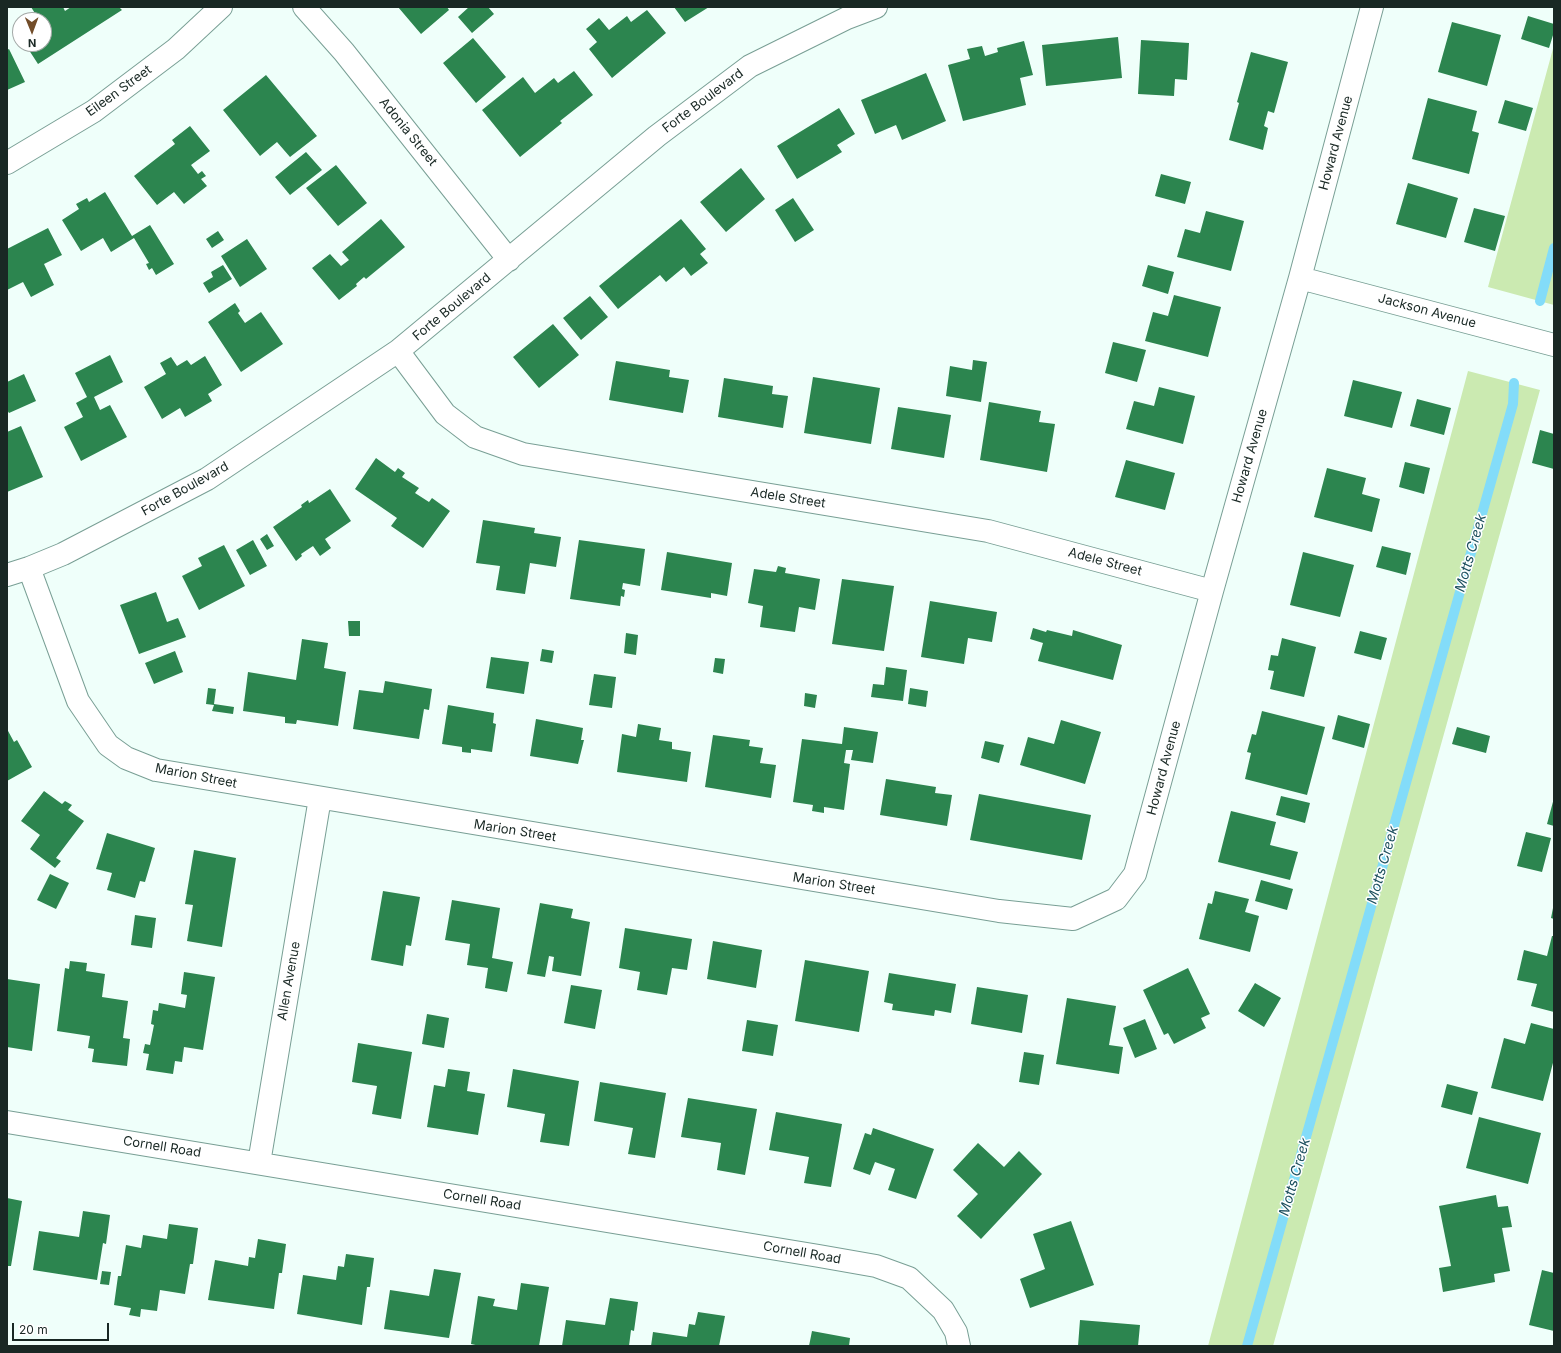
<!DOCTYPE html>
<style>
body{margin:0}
#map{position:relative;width:1561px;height:1353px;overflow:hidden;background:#effffa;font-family:Inter,sans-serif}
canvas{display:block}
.frame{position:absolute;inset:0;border:8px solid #192824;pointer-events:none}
.north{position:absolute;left:12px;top:12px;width:40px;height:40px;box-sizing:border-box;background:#fff;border:1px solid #a3a9a7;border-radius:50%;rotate:179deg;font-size:11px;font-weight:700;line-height:16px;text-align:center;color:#192824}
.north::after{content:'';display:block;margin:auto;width:14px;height:18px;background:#724d29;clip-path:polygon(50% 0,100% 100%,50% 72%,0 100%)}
.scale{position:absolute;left:12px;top:1323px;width:97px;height:18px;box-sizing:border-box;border:2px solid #192824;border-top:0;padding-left:5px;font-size:12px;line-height:14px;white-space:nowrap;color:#192824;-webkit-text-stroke:3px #fff;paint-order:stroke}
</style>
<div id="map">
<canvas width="1561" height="1353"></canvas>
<div class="frame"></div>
<div class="north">N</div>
<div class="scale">20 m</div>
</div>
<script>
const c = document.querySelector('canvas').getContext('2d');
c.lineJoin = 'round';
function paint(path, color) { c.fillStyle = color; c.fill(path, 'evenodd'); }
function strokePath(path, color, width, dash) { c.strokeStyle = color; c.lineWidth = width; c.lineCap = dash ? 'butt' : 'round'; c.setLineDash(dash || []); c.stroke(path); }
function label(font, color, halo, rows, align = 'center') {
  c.font = font + ' Inter,sans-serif'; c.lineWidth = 3; c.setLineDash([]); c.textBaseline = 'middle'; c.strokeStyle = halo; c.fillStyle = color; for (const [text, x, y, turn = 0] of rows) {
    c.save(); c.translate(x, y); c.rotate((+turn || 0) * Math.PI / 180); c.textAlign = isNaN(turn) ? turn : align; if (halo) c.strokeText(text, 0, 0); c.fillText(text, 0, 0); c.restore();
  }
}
paint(new Path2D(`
 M 1554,45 L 1554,305 L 1488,287 Z
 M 1468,371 L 1540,390 L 1273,1346 L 1208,1346 Z`), '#cbeab1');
strokePath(new Path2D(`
 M 1540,301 L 1554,248
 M 1247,1346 L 1513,404 L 1514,383`), '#83dcf9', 10);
paint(new Path2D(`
 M 31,7 L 63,7 L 65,11 L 71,7 L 119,7 L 122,10 L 38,64 L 25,44 L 44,44 L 44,20 L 34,20 L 38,18 Z
 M 398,7 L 447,7 L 449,10 L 421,34 Z
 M 469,7 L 488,7 L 494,14 L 472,33 L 458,17 Z
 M 674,7 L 709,7 L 685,22 Z
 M 647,10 L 666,33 L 612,78 L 589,49 L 597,42 L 586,29 L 599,18 L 609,30 L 627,16 L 631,22 Z
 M 1528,16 L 1554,24 L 1554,32 L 1549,48 L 1521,39 Z
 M 1452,22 L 1501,35 L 1487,86 L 1438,72 Z
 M 1118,37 L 1122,78 L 1046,86 L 1042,45 Z
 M 473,38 L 506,77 L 476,103 L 443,63 Z
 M 1141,40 L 1189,43 L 1187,80 L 1175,79 L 1174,96 L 1138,94 Z
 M 1024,41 L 1033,75 L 1020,78 L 1026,105 L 963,121 L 948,65 L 970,59 L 967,49 L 982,46 L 985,56 L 998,52 L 997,48 Z
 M 9,49 L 25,82 L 7,90 L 7,50 Z
 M 1251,52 L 1288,62 L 1274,113 L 1268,111 L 1264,126 L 1268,128 L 1263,150 L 1229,140 L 1239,103 L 1237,102 Z
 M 574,71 L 593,95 L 560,121 L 562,123 L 520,157 L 482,110 L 523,77 L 535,93 L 554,78 L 558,83 Z
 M 926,73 L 946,121 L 902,140 L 896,125 L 875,134 L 861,100 Z
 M 266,75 L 317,136 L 290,157 L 277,142 L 260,156 L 223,110 Z
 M 1428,98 L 1477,111 L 1472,131 L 1479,133 L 1469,174 L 1412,159 Z
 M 1505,100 L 1533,108 L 1526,131 L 1498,123 Z
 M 839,108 L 855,134 L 837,145 L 842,152 L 797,179 L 777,146 Z
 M 190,126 L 210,151 L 191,165 L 198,174 L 202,171 L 206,176 L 201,179 L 207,186 L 184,204 L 174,192 L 157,205 L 134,176 L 175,144 L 172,140 Z
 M 306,152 L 322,170 L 290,195 L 275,177 Z
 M 336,165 L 367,203 L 338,226 L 306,188 Z
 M 741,168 L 765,199 L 726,232 L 700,202 Z
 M 1161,174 L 1191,182 L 1185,204 L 1155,196 Z
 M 1408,183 L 1458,198 L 1446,238 L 1396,224 Z
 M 105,192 L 132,236 L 150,225 L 174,264 L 156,275 L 152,268 L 149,270 L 146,264 L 149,263 L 134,238 L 111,252 L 103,238 L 81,251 L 62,220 L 79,209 L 76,204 L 87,198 L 89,202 Z
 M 793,198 L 814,230 L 795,242 L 775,210 Z
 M 1474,208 L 1505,216 L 1495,251 L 1464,242 Z
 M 1206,211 L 1244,221 L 1231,271 L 1177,257 L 1185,229 L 1200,233 Z
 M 381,219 L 405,247 L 366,279 L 364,277 L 356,284 L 357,286 L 339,300 L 312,268 L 330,254 L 341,266 L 349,260 L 342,252 Z
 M 681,219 L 706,249 L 700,254 L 708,263 L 691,276 L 684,267 L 666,282 L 660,275 L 618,309 L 599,286 Z
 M 48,228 L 62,255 L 44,264 L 54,285 L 31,297 L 23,282 L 7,290 L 7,249 Z
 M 218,231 L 224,240 L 212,248 L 206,239 Z
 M 247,239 L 267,269 L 240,287 L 221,256 Z
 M 223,265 L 232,279 L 209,293 L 203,283 L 213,277 L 211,272 Z
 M 1148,265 L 1174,272 L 1168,294 L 1142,286 Z
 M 1174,295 L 1221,307 L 1208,357 L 1145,341 L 1153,312 L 1168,316 Z
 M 590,296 L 608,317 L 581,340 L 563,318 Z
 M 235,303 L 240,311 L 238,313 L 245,323 L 261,312 L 283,344 L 241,372 L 208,322 Z
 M 553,324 L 579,355 L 539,388 L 513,357 Z
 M 1113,342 L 1146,350 L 1137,382 L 1105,373 Z
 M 110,355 L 123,382 L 94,397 L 100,410 L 110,405 L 127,437 L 81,461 L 64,427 L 83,417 L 76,403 L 87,397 L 75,373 Z
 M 205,356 L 222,385 L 208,394 L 212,401 L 185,417 L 180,408 L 162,419 L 144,387 L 166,374 L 160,363 L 171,357 L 177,366 L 187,360 L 191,365 Z
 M 973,360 L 987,362 L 981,402 L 946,396 L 950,366 L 972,370 Z
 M 616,361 L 670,370 L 669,377 L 689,380 L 683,413 L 609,400 Z
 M 24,374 L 36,401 L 9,413 L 7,410 L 7,382 Z
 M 813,377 L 880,388 L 871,444 L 804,433 Z
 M 724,378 L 773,386 L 772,394 L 788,396 L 783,428 L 718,417 Z
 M 1353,380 L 1402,392 L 1392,428 L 1344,416 Z
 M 1159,387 L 1195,396 L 1183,444 L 1126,429 L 1134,401 L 1154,406 Z
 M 1417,399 L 1451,408 L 1444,435 L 1410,426 Z
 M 989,402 L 1041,411 L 1039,422 L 1055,424 L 1047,472 L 980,460 Z
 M 898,407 L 951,415 L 944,458 L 891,449 Z
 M 21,426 L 43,477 L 7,492 L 7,432 Z
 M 1540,430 L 1554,434 L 1554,469 L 1532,463 Z
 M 376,458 L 395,472 L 398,468 L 405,473 L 402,477 L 419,488 L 415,493 L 429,502 L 432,498 L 450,511 L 423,548 L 391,526 L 397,518 L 355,489 Z
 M 1126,460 L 1175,473 L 1165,510 L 1115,497 Z
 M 1405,462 L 1430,468 L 1424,494 L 1399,487 Z
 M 1327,468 L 1366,478 L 1362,494 L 1380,499 L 1372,532 L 1314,517 Z
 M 330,489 L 351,521 L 325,539 L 331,548 L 320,556 L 313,546 L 301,554 L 302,556 L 296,561 L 273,527 L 302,507 L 301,505 L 308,500 L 309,503 Z
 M 483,520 L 535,528 L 534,533 L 561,537 L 556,567 L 530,563 L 525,594 L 496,590 L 500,566 L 476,563 Z
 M 267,534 L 274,546 L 267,550 L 260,539 Z
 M 253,540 L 267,566 L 250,575 L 236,550 Z
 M 579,540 L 645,549 L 640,586 L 623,583 L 622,589 L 625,590 L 624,597 L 621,596 L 620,606 L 570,599 Z
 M 224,545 L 245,586 L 199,610 L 182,576 L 202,566 L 198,558 Z
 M 1382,546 L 1411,553 L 1406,575 L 1376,567 Z
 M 667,552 L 732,563 L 727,596 L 711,593 L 711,598 L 661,590 Z
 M 1303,552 L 1354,565 L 1340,617 L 1290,605 Z
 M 778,566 L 786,568 L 785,573 L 820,579 L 815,610 L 799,607 L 795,632 L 760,627 L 763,606 L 748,603 L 754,569 L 776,572 Z
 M 842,579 L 894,586 L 884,651 L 832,644 Z
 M 156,592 L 167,622 L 178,618 L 186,637 L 139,654 L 120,605 Z
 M 930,601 L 997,612 L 992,642 L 968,638 L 964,664 L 921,657 Z
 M 348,621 L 360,621 L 360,636 L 349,636 Z
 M 1033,628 L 1046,632 L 1047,630 L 1072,636 L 1073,630 L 1122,645 L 1113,680 L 1038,661 L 1043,643 L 1030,639 Z
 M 1360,631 L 1387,638 L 1381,660 L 1354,653 Z
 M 626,633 L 638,635 L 636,655 L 624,653 Z
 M 1282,638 L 1316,647 L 1304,697 L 1270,689 L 1274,671 L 1268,670 L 1271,655 L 1278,656 Z
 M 302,639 L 328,643 L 324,668 L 346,672 L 338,726 L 297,720 L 296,724 L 285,723 L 285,717 L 243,711 L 248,672 L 296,680 Z
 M 542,649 L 554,651 L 552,663 L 540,661 Z
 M 175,651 L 183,672 L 154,684 L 145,663 Z
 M 491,657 L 529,662 L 524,694 L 486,688 Z
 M 715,658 L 725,659 L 723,674 L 713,672 Z
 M 886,667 L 907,670 L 903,701 L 871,697 L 873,684 L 884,685 Z
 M 594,674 L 616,677 L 612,708 L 589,705 Z
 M 385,681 L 432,689 L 429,710 L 424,709 L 419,739 L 353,729 L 359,690 L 383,693 Z
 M 208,688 L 216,689 L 214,704 L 234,707 L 233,714 L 212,711 L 214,705 L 206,704 Z
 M 910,688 L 928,691 L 926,707 L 908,704 Z
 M 805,693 L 817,695 L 815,708 L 804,706 Z
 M 448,705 L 494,713 L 493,723 L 496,724 L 492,752 L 471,749 L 471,753 L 462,752 L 462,747 L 442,744 Z
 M 1262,711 L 1325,727 L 1307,795 L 1245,779 L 1251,753 L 1247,752 L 1252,734 L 1256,735 Z
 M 1338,715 L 1370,724 L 1364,748 L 1332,739 Z
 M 536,719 L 583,728 L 581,740 L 584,740 L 578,764 L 530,756 Z
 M 1061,720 L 1101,732 L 1085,784 L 1020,765 L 1028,737 L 1054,744 Z
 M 638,724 L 661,728 L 659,740 L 672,742 L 672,749 L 691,752 L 687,782 L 617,772 L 622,734 L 636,737 Z
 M 844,727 L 878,732 L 873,763 L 851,760 L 853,750 L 846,750 L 844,763 L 850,764 L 844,810 L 824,807 L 824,813 L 812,811 L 813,805 L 793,802 L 802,739 L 842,744 Z
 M 1457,727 L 1490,736 L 1486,753 L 1452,744 Z
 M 7,729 L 14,742 L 17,740 L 32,767 L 7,781 Z
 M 713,735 L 750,740 L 749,746 L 763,748 L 760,763 L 776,765 L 771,798 L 705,787 Z
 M 985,741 L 1004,745 L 999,763 L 981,758 Z
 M 886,779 L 936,787 L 935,793 L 952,795 L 947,826 L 880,815 Z
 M 44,791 L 62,804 L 65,801 L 72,805 L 68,810 L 84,821 L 56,858 L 61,861 L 55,868 L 30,849 L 40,835 L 21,821 Z
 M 979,794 L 1091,815 L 1082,860 L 970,840 Z
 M 1281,796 L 1310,803 L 1305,823 L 1276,815 Z
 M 1554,798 L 1554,826 L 1547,824 Z
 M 1231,811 L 1276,822 L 1270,845 L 1298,852 L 1290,880 L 1218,862 Z
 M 1526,832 L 1551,838 L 1542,872 L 1517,866 Z
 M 107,833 L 155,848 L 145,882 L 140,881 L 135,898 L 107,890 L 112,873 L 96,869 Z
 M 194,850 L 236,858 L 222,947 L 187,941 L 193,905 L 185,904 Z
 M 50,874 L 69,883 L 56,909 L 37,900 Z
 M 1261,880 L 1293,889 L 1287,910 L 1255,901 Z
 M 383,891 L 420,897 L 411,946 L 406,945 L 403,966 L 371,960 Z
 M 1215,891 L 1249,899 L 1245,912 L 1259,916 L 1250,952 L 1199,939 L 1208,903 L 1212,904 Z
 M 452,900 L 500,908 L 492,958 L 513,962 L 507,992 L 485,988 L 488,968 L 467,965 L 470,944 L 445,940 Z
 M 540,903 L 573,909 L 571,918 L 590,922 L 581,976 L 552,971 L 554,957 L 549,956 L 545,977 L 527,974 Z
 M 1553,908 L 1554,908 L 1554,919 L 1551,918 Z
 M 135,915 L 156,918 L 152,948 L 131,945 Z
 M 625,928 L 692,939 L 687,970 L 672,968 L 667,995 L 637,990 L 640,972 L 619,968 Z
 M 1552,936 L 1554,936 L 1554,1012 L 1531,1006 L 1537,984 L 1517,980 L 1524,950 L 1547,956 Z
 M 713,941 L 762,950 L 756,988 L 707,979 Z
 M 805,960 L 869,971 L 859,1032 L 795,1021 Z
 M 70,961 L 87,963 L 86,971 L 105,974 L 102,997 L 128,1001 L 123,1038 L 130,1039 L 127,1066 L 92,1062 L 94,1049 L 88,1048 L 90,1036 L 57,1031 L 65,968 L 69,969 Z
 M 1188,968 L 1210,1014 L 1201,1018 L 1206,1028 L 1174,1044 L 1168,1033 L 1164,1035 L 1143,990 Z
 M 184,972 L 215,977 L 203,1050 L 184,1047 L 182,1062 L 175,1061 L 173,1074 L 146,1070 L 149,1054 L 143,1053 L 145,1044 L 150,1045 L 154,1025 L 151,1024 L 153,1010 L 158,1011 L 159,1003 L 185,1008 L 187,995 L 181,994 Z
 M 889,973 L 956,984 L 951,1013 L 935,1010 L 934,1016 L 892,1010 L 893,1004 L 884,1002 Z
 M 7,979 L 40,984 L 32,1051 L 7,1047 Z
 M 1255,983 L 1281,998 L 1264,1027 L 1238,1011 Z
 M 571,985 L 602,990 L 595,1029 L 564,1023 Z
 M 977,987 L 1028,995 L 1022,1033 L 971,1024 Z
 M 1067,998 L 1116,1006 L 1109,1045 L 1123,1047 L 1119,1074 L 1056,1064 Z
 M 427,1014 L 449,1018 L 444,1048 L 422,1044 Z
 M 1145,1019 L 1157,1049 L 1135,1058 L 1123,1028 Z
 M 747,1020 L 778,1025 L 773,1056 L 742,1051 Z
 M 1531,1023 L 1554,1029 L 1554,1059 L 1543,1101 L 1491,1088 L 1504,1038 L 1525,1044 Z
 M 358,1043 L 412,1052 L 401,1119 L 372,1114 L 377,1086 L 352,1082 Z
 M 1024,1052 L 1044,1055 L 1039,1085 L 1019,1082 Z
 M 448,1069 L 470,1072 L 467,1091 L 485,1094 L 478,1135 L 427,1127 L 434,1085 L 445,1087 Z
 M 513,1069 L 579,1081 L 569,1146 L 540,1142 L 545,1114 L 507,1107 Z
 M 600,1082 L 666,1093 L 655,1158 L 628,1154 L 633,1128 L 594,1121 Z
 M 1447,1084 L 1478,1092 L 1472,1115 L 1441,1107 Z
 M 688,1098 L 757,1109 L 745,1175 L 717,1170 L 721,1143 L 681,1137 Z
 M 776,1112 L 842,1124 L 831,1187 L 804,1183 L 809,1157 L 769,1150 Z
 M 1479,1117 L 1541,1133 L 1528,1184 L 1466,1168 Z
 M 873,1128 L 934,1149 L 916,1199 L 888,1190 L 895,1169 L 875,1162 L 870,1175 L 853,1169 L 865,1133 L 871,1135 Z
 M 978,1143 L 1004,1167 L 1019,1151 L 1042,1174 L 981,1239 L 957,1216 L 978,1194 L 953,1170 Z
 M 1496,1195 L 1498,1207 L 1508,1206 L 1512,1227 L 1502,1228 L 1510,1271 L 1494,1274 L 1495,1282 L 1443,1292 L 1439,1268 L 1451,1266 L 1439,1206 Z
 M 7,1198 L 22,1201 L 11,1266 L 7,1266 Z
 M 83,1211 L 110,1215 L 106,1244 L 103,1243 L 97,1280 L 33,1270 L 39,1231 L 79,1237 Z
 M 1071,1221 L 1094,1285 L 1030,1308 L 1020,1279 L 1045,1269 L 1033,1234 Z
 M 169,1224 L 198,1228 L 193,1264 L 190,1264 L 185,1294 L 160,1290 L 157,1311 L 141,1309 L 140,1317 L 129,1315 L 131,1308 L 114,1305 L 118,1276 L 121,1276 L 126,1245 L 141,1248 L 143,1235 L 167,1239 Z
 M 258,1239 L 286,1244 L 282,1273 L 279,1273 L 274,1309 L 208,1300 L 215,1260 L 248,1266 L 249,1257 L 255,1258 Z
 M 346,1254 L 374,1258 L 370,1287 L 367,1287 L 362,1325 L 297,1314 L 303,1275 L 336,1280 L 338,1266 L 344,1267 Z
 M 434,1269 L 461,1273 L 449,1338 L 384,1329 L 390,1290 L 429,1296 Z
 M 1542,1270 L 1554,1273 L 1554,1331 L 1529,1325 Z
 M 102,1271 L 111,1272 L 109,1285 L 100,1284 Z
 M 521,1283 L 549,1287 L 539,1346 L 480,1346 L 471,1344 L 478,1296 L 495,1299 L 493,1306 L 517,1310 Z
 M 610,1298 L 638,1302 L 634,1331 L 631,1330 L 629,1346 L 562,1346 L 566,1320 L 605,1325 Z
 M 698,1312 L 725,1316 L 719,1346 L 651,1346 L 653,1332 L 687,1337 L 689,1324 L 695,1325 Z
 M 1080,1320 L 1140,1325 L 1138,1346 L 1078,1346 Z
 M 812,1331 L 850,1338 L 849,1346 L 809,1346 Z`), '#2c854f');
const minor = new Path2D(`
 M 304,7 L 344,52 L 509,260
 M 7,163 L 94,111 L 176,49 L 221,7
 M 1300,278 L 1554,345
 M 398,351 L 445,414 L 475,437 L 523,454 L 988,531 L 1212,591
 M 29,568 L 78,701 L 108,745 L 126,758 L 156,770 L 999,911 L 1073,919 L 1116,899 L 1135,874 L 1212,591 L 1300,278 L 1372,7
 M 7,575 L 29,568 L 63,554 L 207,479 L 398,351 L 657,136 L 750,66 L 847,18 L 876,7
 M 7,1122 L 819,1256 L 876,1266 L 909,1278 L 943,1310 L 956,1332 L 959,1346
 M 259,1163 L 320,798`);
strokePath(minor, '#799f95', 24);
strokePath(minor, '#fff', 22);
label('13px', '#192824', '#fff', [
 ["Eileen Street",119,91,-36],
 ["Forte Boulevard",703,101,-37],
 ["Adonia Street",408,132,51],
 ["Howard Avenue",1336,143,-75],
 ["Forte Boulevard",452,307,-40],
 ["Jackson Avenue",1427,311,15],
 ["Howard Avenue",1250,456,-74],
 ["Forte Boulevard",185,489,-29],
 ["Adele Street",788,498,9],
 ["Adele Street",1105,562,15],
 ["Howard Avenue",1164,768,-75],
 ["Marion Street",196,776,11],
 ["Marion Street",515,831,9],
 ["Marion Street",834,884,9],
 ["Allen Avenue",289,981,-80],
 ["Cornell Road",162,1147,9],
 ["Cornell Road",482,1200,9],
 ["Cornell Road",802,1253,10]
]);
label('italic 14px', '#1d505f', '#fff', [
 ["Motts Creek",1471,553,-74],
 ["Motts Creek",1383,865,-74],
 ["Motts Creek",1295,1177,-74]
]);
</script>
